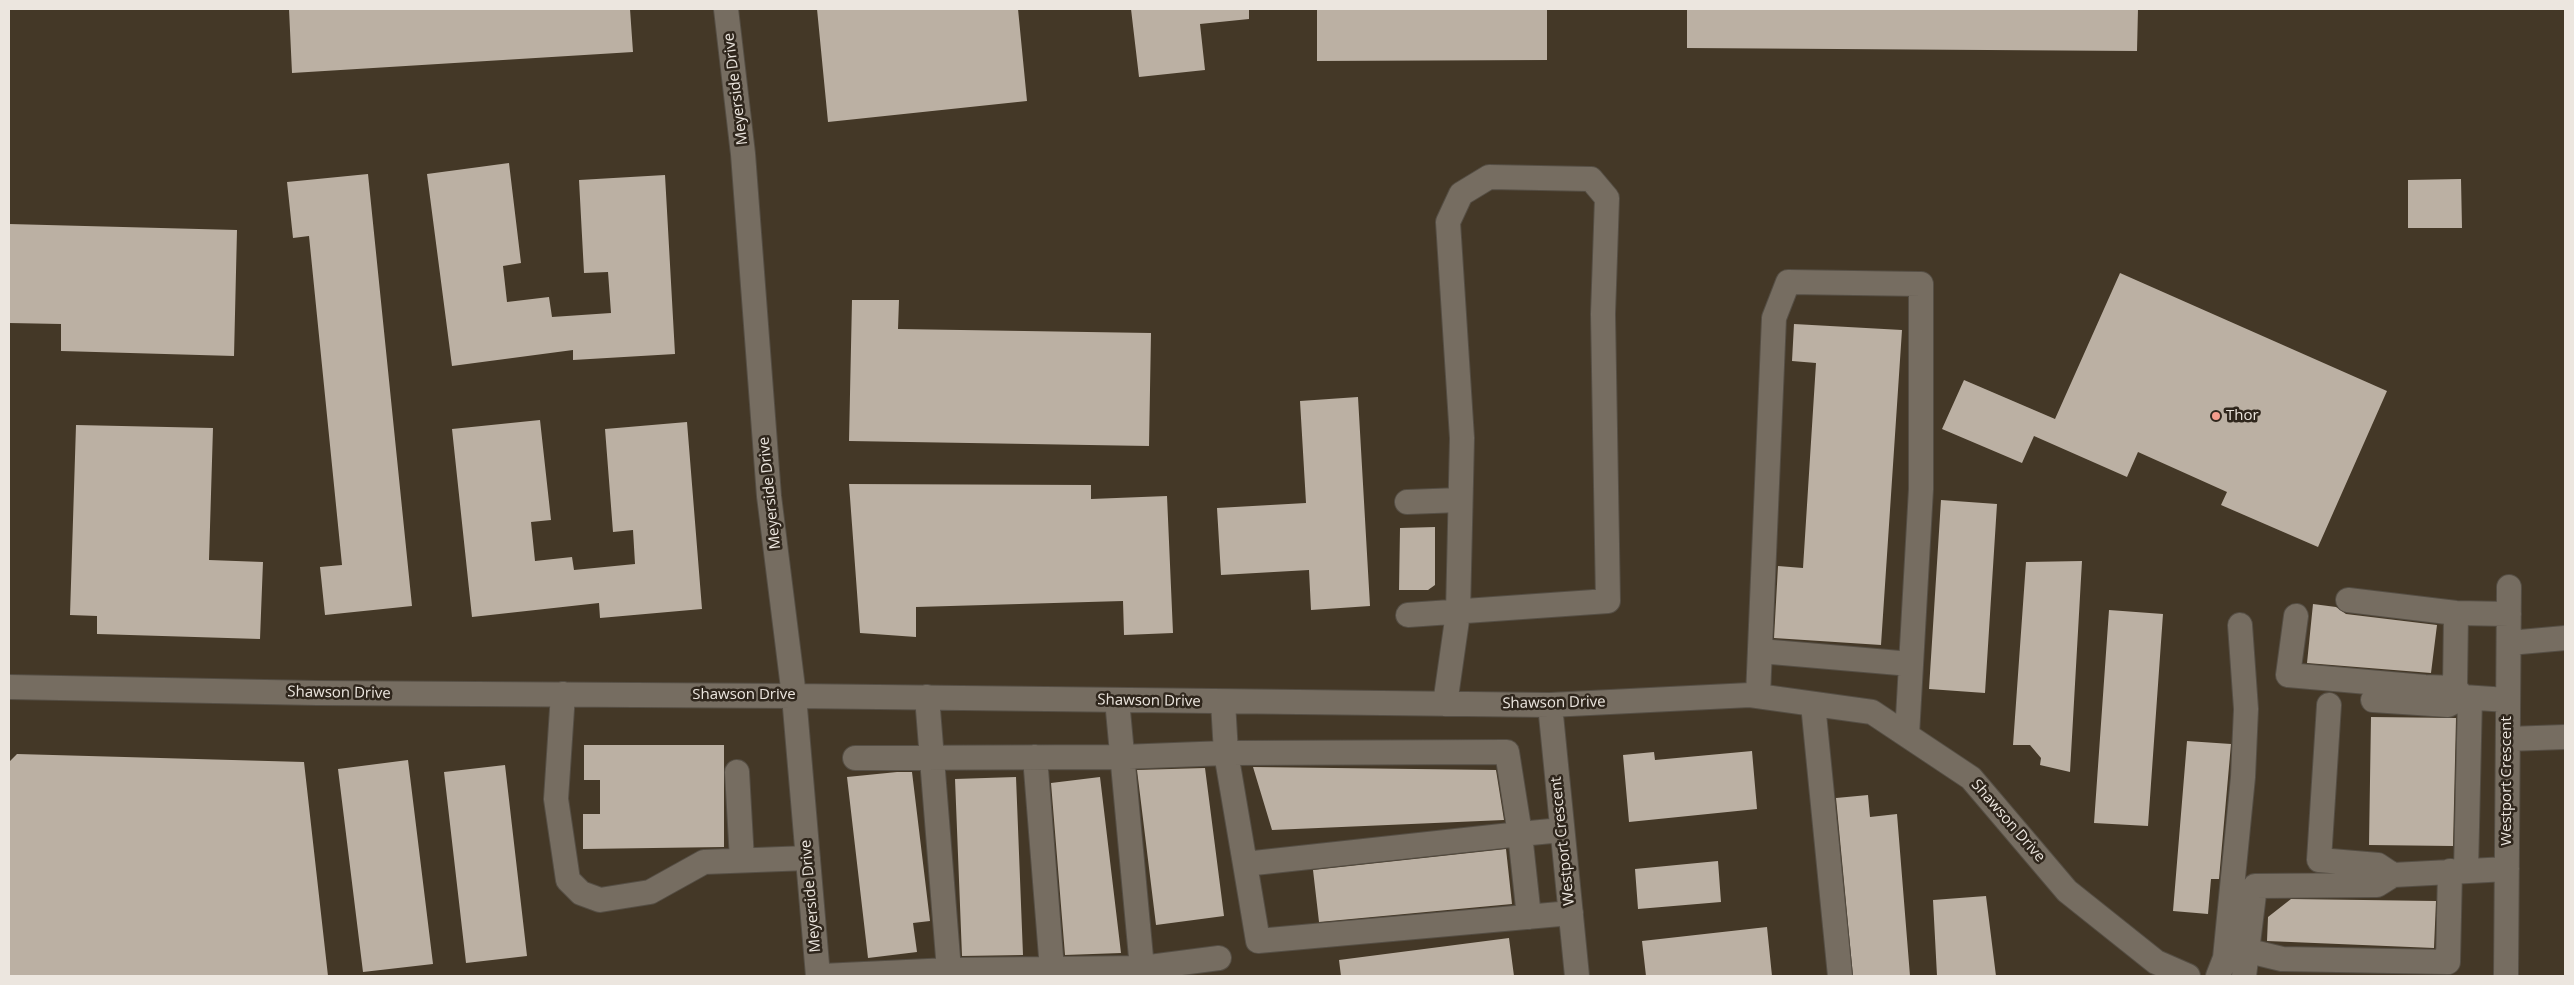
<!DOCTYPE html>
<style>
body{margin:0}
#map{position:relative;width:2574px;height:985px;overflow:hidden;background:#393026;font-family:"Open Sans",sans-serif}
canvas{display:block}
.frame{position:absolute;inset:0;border:10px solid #ece6df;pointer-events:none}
</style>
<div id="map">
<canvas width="2574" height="985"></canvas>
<div class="frame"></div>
</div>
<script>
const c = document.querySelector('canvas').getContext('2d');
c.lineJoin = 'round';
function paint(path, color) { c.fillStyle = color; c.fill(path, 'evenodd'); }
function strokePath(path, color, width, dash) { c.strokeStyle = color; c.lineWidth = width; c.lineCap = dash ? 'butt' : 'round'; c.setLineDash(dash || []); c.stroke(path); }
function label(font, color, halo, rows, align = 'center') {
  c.font = font + ' "Open Sans",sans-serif'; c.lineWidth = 5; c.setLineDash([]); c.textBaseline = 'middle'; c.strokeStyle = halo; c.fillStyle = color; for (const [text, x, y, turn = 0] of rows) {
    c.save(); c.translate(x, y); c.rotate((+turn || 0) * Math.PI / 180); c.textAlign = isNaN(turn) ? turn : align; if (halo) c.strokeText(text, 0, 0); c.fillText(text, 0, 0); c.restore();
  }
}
paint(new Path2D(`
 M 9,9 L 2565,9 L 2565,976 L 9,976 Z`), '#443827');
paint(new Path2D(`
 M 289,9 L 630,9 L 633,52 L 292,73 Z
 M 817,9 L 1018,9 L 1027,101 L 828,122 Z
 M 1131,9 L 1249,9 L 1249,19 L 1200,24 L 1205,70 L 1139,77 Z
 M 1317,9 L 1547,9 L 1547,60 L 1317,61 Z
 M 1687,9 L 2138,9 L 2137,51 L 1687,48 Z
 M 509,163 L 521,263 L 503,266 L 507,302 L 549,297 L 552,317 L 611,313 L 608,272 L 584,273 L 579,180 L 665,175 L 675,354 L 573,360 L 573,350 L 452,366 L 427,174 Z
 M 368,174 L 412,606 L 325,615 L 320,567 L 342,565 L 309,236 L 293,238 L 287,182 Z
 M 2461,179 L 2462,228 L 2408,228 L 2408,180 Z
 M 9,224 L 237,230 L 234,356 L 61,351 L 61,324 L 9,323 Z
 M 2120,273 L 2387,391 L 2318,547 L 2221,505 L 2227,492 L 2138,452 L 2127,477 L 2034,436 L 2022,463 L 1942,429 L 1964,380 L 2055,419 Z
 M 852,300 L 899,300 L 898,329 L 1151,333 L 1149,446 L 849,441 Z
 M 1794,324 L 1902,330 L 1881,645 L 1774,638 L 1778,566 L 1803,568 L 1816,363 L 1792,361 Z
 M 1358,397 L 1370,606 L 1311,610 L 1309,570 L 1221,575 L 1217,508 L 1306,503 L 1300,401 Z
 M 540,420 L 551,520 L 531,522 L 535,561 L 572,557 L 574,570 L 635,564 L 633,530 L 613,532 L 605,429 L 687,422 L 702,609 L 600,618 L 599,603 L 472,617 L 452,429 Z
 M 76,425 L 213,428 L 209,560 L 263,562 L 260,639 L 97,634 L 97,616 L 70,615 Z
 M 849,484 L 1091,485 L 1091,499 L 1167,496 L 1173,633 L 1124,635 L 1123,601 L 916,607 L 916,637 L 860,633 Z
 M 1941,500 L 1997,504 L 1985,693 L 1929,689 Z
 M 1435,527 L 1435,585 L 1428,590 L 1399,590 L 1400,528 Z
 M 2082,561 L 2070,772 L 2040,765 L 2041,758 L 2030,745 L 2013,745 L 2026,562 Z
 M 2313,604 L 2336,607 L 2346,614 L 2437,625 L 2431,673 L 2307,663 Z
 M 2109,610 L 2163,614 L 2148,826 L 2094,823 Z
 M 2371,717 L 2456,718 L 2453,846 L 2369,845 Z
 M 2187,741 L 2231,744 L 2219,879 L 2211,879 L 2208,914 L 2173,911 Z
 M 584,745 L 724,745 L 724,847 L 583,849 L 583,814 L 600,814 L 600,780 L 584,780 Z
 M 1752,751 L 1757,809 L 1629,822 L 1623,755 L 1654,752 L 1655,760 Z
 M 17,754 L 304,762 L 328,976 L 9,976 L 10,761 Z
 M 408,760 L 433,964 L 363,972 L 338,769 Z
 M 505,765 L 527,956 L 466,963 L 444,772 Z
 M 1253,767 L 1496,770 L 1504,820 L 1272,830 Z
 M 1205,768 L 1224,916 L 1156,925 L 1137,770 Z
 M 897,772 L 912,772 L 930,921 L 913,923 L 917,952 L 868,958 L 847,777 Z
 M 1016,777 L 1023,955 L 962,956 L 955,779 Z
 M 1100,777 L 1121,953 L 1065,955 L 1051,783 Z
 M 1868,795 L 1870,817 L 1897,814 L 1910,976 L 1853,976 L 1836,798 Z
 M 1506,849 L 1512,904 L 1319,922 L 1313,870 Z
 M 1718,861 L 1721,902 L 1638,909 L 1635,869 Z
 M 1986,896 L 1996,976 L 1937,976 L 1933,900 Z
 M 2291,899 L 2436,901 L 2434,948 L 2267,941 L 2268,917 Z
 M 1767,927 L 1772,976 L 1646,976 L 1642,941 Z
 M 1509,938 L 1514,976 L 1341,976 L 1339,960 Z`), '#bbb0a3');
const minor = new Path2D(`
 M 726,9 L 743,154 L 769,496 L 794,696 L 818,976
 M 1407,502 L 1460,500
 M 2348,600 L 2456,613 L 2509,614
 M 1408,615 L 1608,601 L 1603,314 L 1607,198 L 1591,179 L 1489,177 L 1461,194 L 1448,222 L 1462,438 L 1458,613 L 1445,704
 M 2296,616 L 2288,675 L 2425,687 L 2455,688 L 2463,697
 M 2509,643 L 2565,638
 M 1760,651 L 1911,664
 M 9,687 L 317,693 L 794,696 L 1550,705 L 1750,695 L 1872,712 L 1971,778 L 2067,891 L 2156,962 L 2188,976
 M 2455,688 L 2456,613
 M 563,694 L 556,799 L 568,880 L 581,893 L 600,900 L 650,892 L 704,862 L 808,858
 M 1758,696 L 1774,318 L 1788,282 L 1921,284 L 1921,489 L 1907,735
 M 927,697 L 949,970 L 1142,968 L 1117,700
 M 2373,700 L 2448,705 L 2463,697 L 2507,700
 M 1813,704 L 1840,976
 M 1550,705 L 1577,976
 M 2329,705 L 2319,860 L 2378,865 L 2393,875
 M 2508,739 L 2565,737
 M 1035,757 L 1052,969
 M 855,758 L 1122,757 L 1226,753 L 1223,702
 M 737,772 L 742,860
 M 1245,864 L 1258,941 L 1571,913
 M 2466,870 L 2470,698
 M 1529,917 L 1520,834 L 1507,752 L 1226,753 L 1245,864 L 1520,834 L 1562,830
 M 2249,951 L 2282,959 L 2448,962 L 2450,871
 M 1142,968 L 1219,958
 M 822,976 L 949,970
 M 2218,976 L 2225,958 L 2243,777 L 2246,709 L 2240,625
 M 2244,976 L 2255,886 L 2377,885 L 2393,875 L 2507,869
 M 2506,976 L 2509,587`);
strokePath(minor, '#554e44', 26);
strokePath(minor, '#766d61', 24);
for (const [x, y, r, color] of [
 [2216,416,5,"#f49d8d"]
]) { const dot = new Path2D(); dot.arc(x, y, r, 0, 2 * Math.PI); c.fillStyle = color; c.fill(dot); strokePath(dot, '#2f261c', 2); }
label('15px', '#ece6df', '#2f261c', [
 ["Meyerside Drive",736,89,-97],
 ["Meyerside Drive",770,493,-96],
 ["Shawson Drive",339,693,1],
 ["Shawson Drive",744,695],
 ["Shawson Drive",1149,701,1],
 ["Shawson Drive",1554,703,-1],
 ["Westport Crescent",2507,781,-90],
 ["Shawson Drive",2008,821,49],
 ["Westport Crescent",1563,841,-96],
 ["Meyerside Drive",811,896,-95]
]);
label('15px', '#ece6df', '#2f261c', [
 ["Thor",2226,416]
], 'left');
</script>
